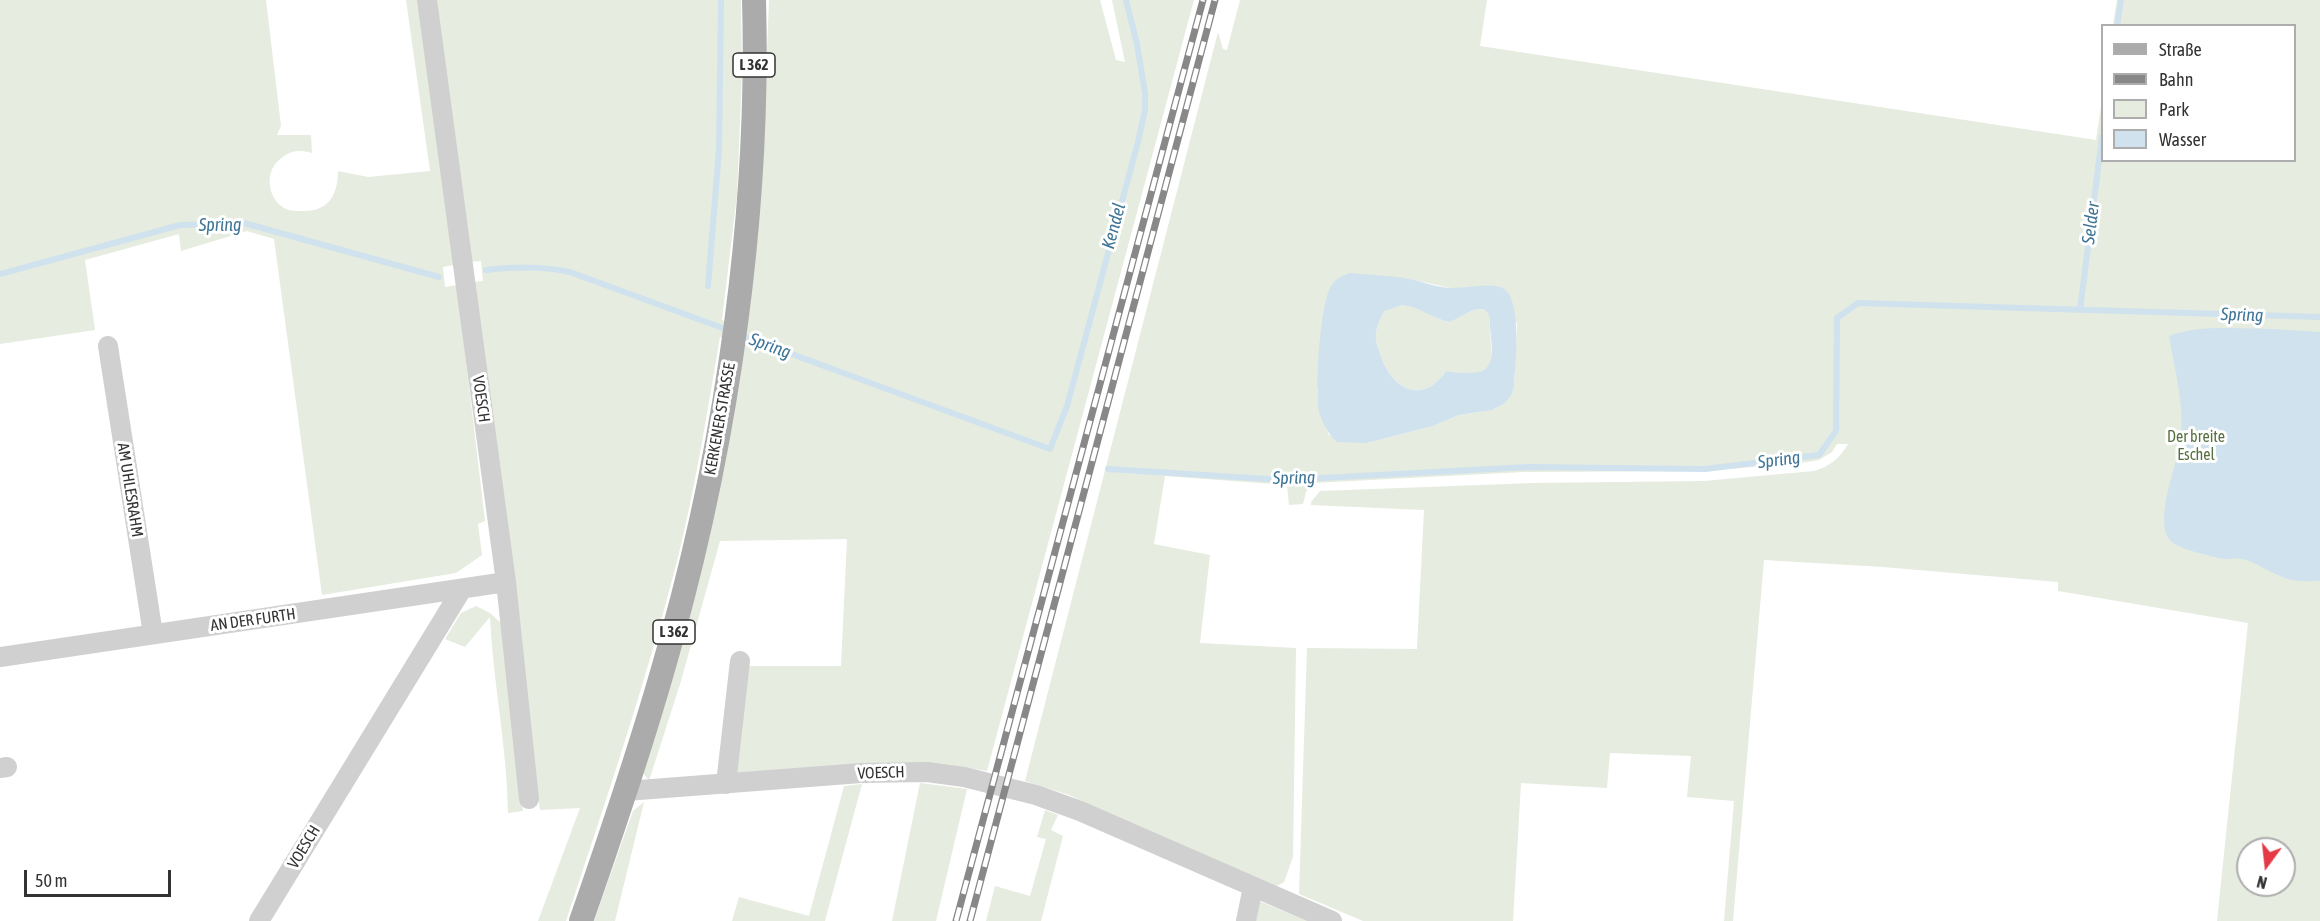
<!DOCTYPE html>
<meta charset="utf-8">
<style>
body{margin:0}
#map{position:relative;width:2320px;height:921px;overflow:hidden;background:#fff;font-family:"Asap Condensed",sans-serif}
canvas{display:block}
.legend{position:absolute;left:2101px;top:24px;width:195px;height:138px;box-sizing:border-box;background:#fff;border:2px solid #adadad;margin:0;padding:8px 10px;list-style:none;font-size:18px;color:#333}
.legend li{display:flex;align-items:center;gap:12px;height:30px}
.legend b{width:30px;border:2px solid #adadad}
.north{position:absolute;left:2236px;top:837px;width:60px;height:60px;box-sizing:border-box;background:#fff;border:2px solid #adadad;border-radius:50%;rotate:195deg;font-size:16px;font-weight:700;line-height:24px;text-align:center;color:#333}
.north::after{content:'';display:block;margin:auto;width:21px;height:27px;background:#e63946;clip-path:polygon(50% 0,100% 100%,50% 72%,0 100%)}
.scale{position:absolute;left:24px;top:870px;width:147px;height:27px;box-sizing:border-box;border:3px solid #333;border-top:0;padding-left:8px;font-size:18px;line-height:21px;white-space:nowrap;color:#333;-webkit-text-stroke:4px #fff;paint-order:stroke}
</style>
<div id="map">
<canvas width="2320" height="921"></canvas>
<ul class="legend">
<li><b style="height:8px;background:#ababab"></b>Straße</li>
<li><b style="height:8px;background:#888"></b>Bahn</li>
<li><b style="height:16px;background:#e6ecdf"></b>Park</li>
<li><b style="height:16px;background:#cfe2ee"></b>Wasser</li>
</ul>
<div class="north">N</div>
<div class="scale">50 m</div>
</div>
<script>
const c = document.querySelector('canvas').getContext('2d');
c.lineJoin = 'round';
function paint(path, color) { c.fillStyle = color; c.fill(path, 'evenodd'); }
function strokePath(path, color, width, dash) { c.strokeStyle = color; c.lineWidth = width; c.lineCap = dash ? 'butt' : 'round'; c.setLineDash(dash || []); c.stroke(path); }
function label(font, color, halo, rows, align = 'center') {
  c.font = font + ' "Asap Condensed",sans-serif'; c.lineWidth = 6; c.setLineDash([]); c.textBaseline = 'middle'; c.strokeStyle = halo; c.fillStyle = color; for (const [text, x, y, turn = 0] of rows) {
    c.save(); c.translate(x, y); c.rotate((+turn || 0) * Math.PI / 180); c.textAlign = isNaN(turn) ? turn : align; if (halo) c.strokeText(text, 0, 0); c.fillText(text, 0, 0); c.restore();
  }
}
paint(new Path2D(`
 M 0,0 L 266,0 L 281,126 L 277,135 L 311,135 L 312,153 C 297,149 289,151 278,161 C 264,174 268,200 286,209 C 291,211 299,211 304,211 C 330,211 338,193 338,171 L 368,177 L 430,171 L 406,0 L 419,0 L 454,265 L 443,267 L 445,287 L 457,285 L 485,521 L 478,524 L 482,555 L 456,573 L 322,595 L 274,239 L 247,231 L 181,251 L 179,234 L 85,260 L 95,330 L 0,344 Z
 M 434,0 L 741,0 L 742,74 L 737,195 L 722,320 L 744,329 L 764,128 L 769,0 L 1100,0 L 1116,60 L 1125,62 L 1112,0 L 1194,0 L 987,771 L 946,765 L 731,774 L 745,666 L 841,666 L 847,539 L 720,541 L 681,681 L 649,781 L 641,770 L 742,346 L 720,337 C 707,413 695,490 676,565 C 645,685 605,803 566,921 L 538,921 L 580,808 L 540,810 L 473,282 L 483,281 L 481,261 L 470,262 Z
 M 1240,0 L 1487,0 L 1480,46 L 2096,140 L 2102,100 L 2102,160 L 2294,160 L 2294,26 L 2113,25 L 2117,0 L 2320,0 L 2320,921 L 2217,921 L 2248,623 L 2058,591 L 2058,582 L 1883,567 L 1764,560 L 1733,921 L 1724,921 L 1734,801 L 1687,797 L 1691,756 L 1610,753 L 1607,788 L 1521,783 L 1513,921 L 1363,921 L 1299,894 L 1307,648 L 1417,649 L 1424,510 L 1311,505 L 1311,502 L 1320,491 L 1533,483 L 1704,481 L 1814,471 C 1830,466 1840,458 1848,444 L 1837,444 L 1832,452 L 1819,460 L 1801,463 L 1704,471 L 1524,472 L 1313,483 L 1306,492 L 1303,504 L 1289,505 L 1287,485 L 1165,476 L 1154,544 L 1210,555 L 1200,643 L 1296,648 L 1293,857 L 1284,882 L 1277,886 L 1154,835 L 1069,795 L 1025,781 L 1218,32 L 1223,49 L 1227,50 ZM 1405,278 L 1450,288 L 1517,323 L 1514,387 L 1511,396 L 1504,404 L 1492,410 L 1459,415 L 1433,426 L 1367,443 L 1329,435 L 1320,414 L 1317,390 ZM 2248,849 L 2284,849 L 2284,885 L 2248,885 Z
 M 1402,305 C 1421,307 1432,318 1449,322 L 1473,310 L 1484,309 L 1489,315 L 1492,361 C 1483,378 1463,374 1446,371 C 1423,405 1392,390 1381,356 C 1378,349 1375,341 1376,333 C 1377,326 1381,317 1384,310 Z
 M 476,606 L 490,613 L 501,623 L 523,811 L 508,813 C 507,747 493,683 490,617 L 465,647 L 445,639 L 461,613 Z
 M 920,783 L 967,789 L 936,921 L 892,921 Z
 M 862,784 L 825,921 L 732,921 L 739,897 L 809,916 L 844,786 Z
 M 644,802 L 615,921 L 594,921 L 633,811 Z
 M 1045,810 L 1058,815 L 1051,830 L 1063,836 L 1041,921 L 986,921 L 995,886 L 1030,896 L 1046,839 L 1037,837 Z
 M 1257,900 L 1307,921 L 1252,921 Z`), '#e6ecdf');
paint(new Path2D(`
 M 1350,273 C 1368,275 1386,275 1404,278 C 1419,280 1434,287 1449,288 C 1466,289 1483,283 1500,287 C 1524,293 1515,368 1514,387 L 1511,396 L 1504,404 L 1492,410 L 1459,415 L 1433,426 L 1367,443 L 1337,442 C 1329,435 1324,426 1320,415 C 1314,394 1320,304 1331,286 C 1336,278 1342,276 1350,273 ZM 1402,305 C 1421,307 1432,319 1450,322 L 1473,310 L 1484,309 L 1489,315 C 1492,359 1503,380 1446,371 C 1423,405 1392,390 1381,356 C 1378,349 1375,341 1376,333 C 1377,326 1381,317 1384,311 Z
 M 2273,329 L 2320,332 L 2320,581 C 2310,581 2297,582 2288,579 C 2271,574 2259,563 2242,559 C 2236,557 2230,560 2224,559 C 2213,557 2180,549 2172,542 C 2153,526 2174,471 2179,450 C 2187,413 2175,372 2169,336 C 2200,324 2240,329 2273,329 Z`), '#cfe2ee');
strokePath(new Path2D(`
 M 2117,26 L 2121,0
 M 486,270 C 515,267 541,266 570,272 L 728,330
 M 0,274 L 180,225 L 244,223 L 439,277
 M 708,286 L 719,150 L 721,0
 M 2080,310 L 2102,137
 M 740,335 L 1050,449 L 1067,406 L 1138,142 L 1145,110 L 1145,93 L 1137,44 L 1126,0
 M 1108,469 L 1284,480 L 1528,467 L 1705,469 L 1819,455 L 1836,431 L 1837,318 L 1858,303 L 2320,317`), '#cfe2ee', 6);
strokePath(new Path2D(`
 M 427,0 L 506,582 L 529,799
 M 108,346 L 153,634
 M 0,657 L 506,582
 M 0,768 L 7,767
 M 726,784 L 740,661
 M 626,791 L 861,773 L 927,772 L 964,777 L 1036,795 L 1080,811 L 1332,921
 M 259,921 L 462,589
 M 1246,921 L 1253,887`), '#d0d0d0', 20);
strokePath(new Path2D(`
 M 581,921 C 614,827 646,733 672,637 C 728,435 760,210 754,0`), '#ababab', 24);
const rail = new Path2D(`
 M 956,921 L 1203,0
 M 970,921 L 1215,0`);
strokePath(rail, '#888', 7);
strokePath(rail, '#fff', 4.5, [14]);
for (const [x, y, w] of [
 [754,65,42],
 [674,632,42]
]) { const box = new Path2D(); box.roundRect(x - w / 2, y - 12, w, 24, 4.5); c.fillStyle = '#fff'; c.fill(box); strokePath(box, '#333', 1.5); }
label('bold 15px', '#333', null, [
 ["L 362",754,65],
 ["L 362",674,632]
]);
label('16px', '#333', '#fff', [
 ["VOESCH",481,399,82],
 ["KERKENER STRASSE",720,419,-80],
 ["AM UHLESRAHM",130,490,81],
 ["AN DER FURTH",253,620,-8],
 ["VOESCH",881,773,-2],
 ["VOESCH",304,847,-59]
]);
label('16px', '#56703f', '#fff', [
 ["Der breite",2196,437],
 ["Eschel",2196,455]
]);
label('italic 18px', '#3f7597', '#fff', [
 ["Selder",2091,223,-83],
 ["Spring",220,225],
 ["Kendel",1114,226,-75],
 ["Spring",2242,315,2],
 ["Spring",770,346,20],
 ["Spring",1779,460,-7],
 ["Spring",1294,478,-1]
]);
</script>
